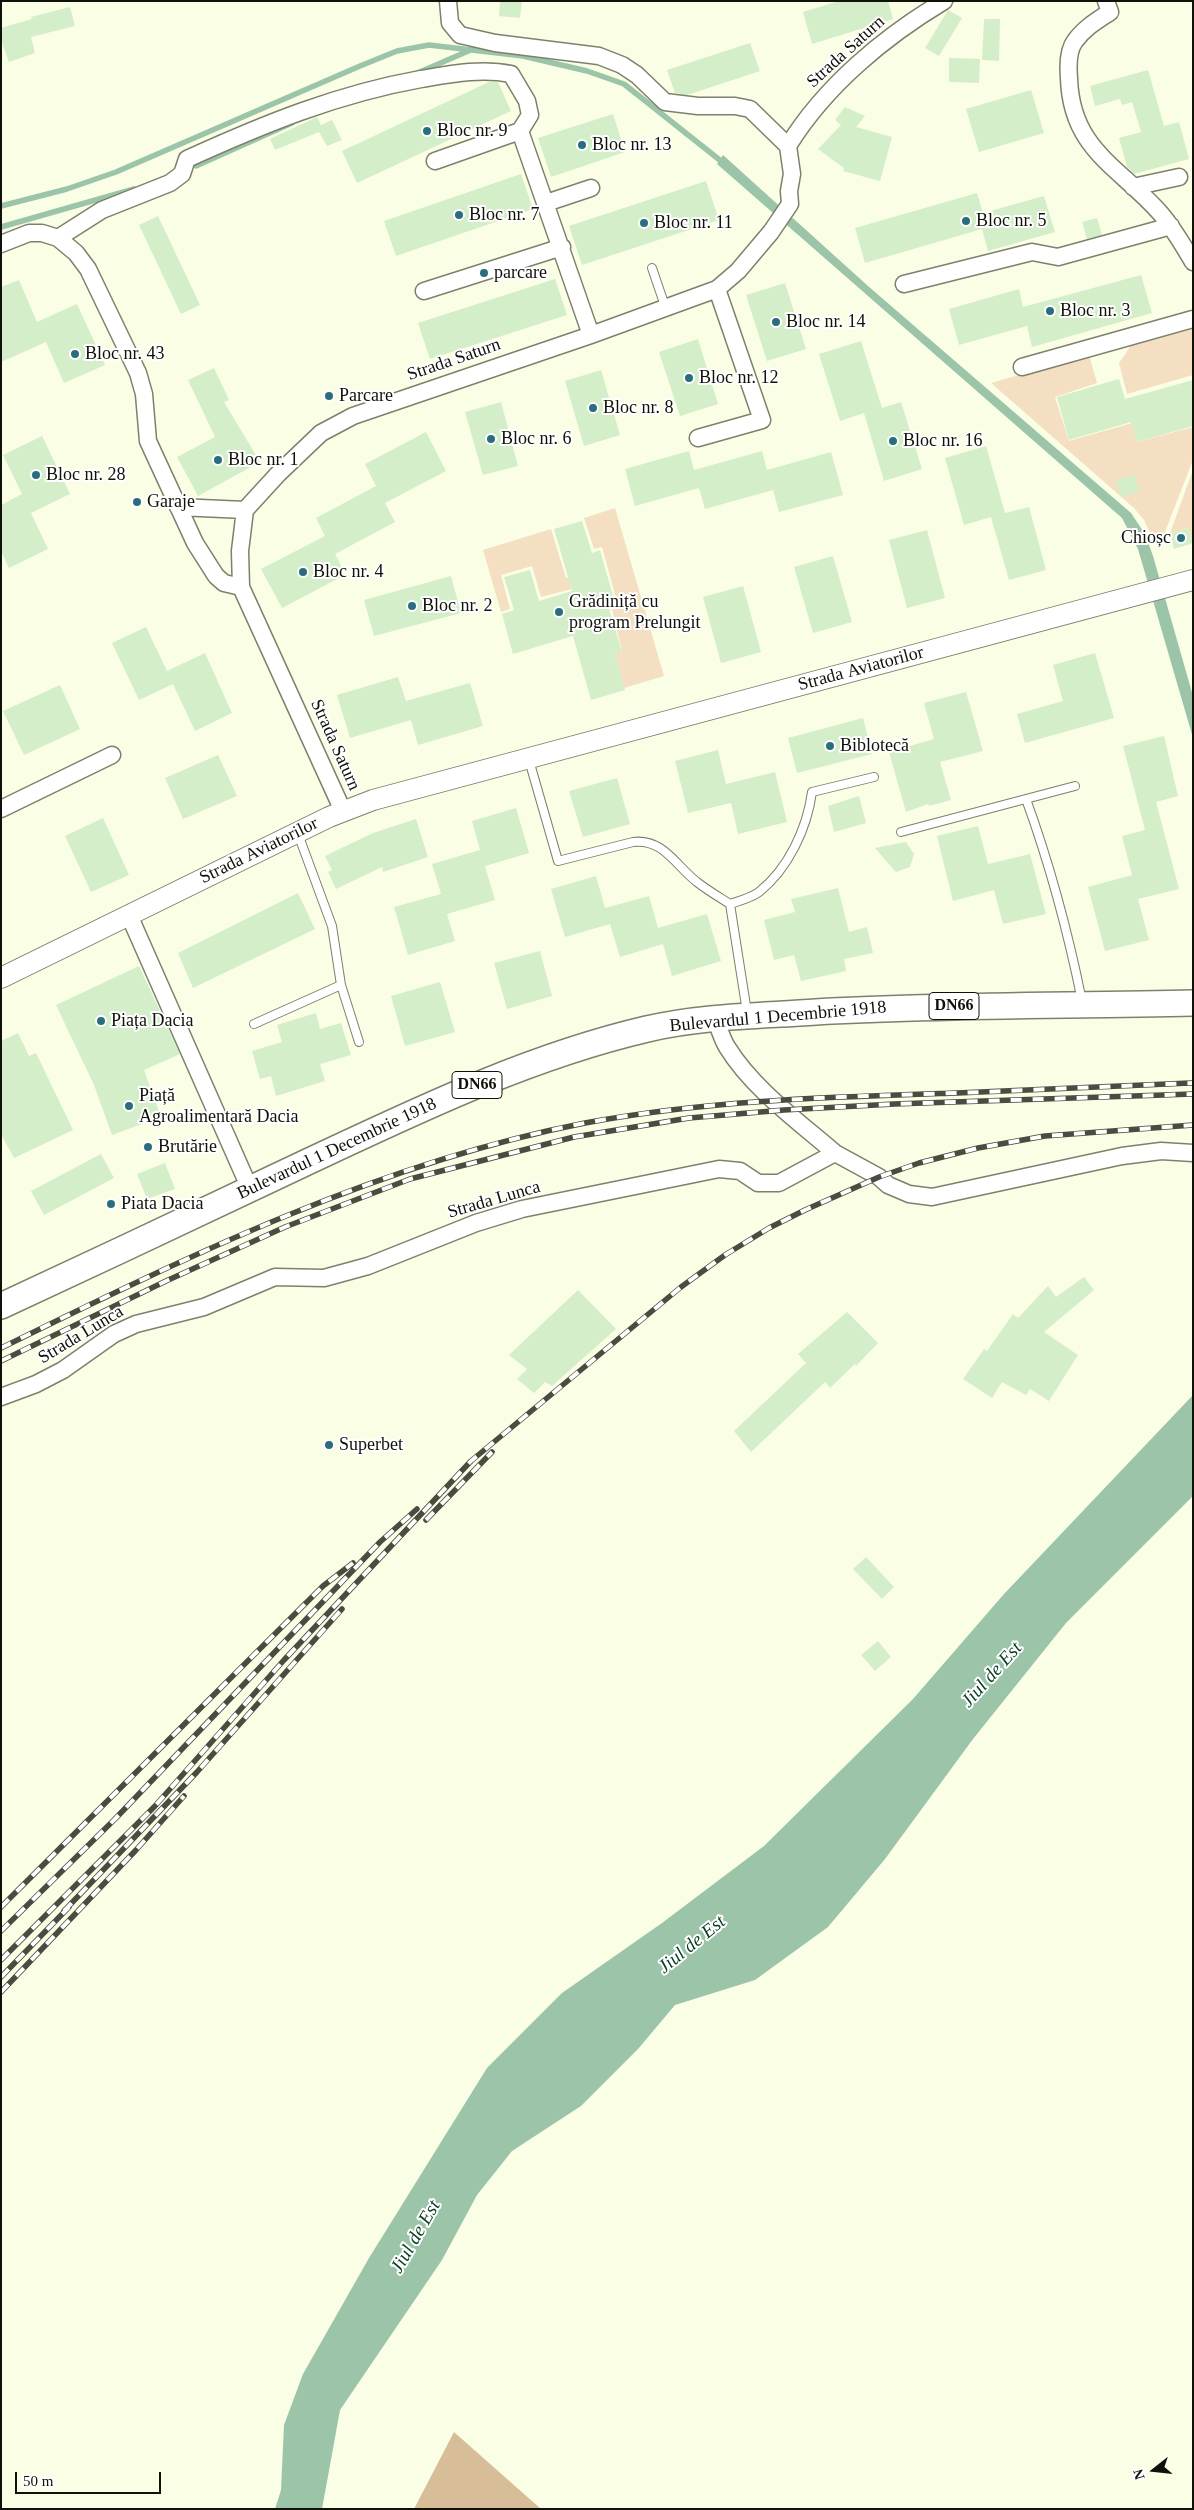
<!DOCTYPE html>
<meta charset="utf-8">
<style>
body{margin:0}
#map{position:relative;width:1194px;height:2510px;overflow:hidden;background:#f9fee5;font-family:Georgia,serif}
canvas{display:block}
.frame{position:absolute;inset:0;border:2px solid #101109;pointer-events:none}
.north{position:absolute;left:1129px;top:2445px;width:50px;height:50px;-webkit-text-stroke:4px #fff;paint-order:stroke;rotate:254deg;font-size:14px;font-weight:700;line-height:20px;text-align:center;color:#101109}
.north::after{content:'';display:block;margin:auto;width:18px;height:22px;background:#101109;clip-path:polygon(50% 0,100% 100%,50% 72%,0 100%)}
.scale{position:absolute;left:15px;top:2472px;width:146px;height:22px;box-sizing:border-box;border:2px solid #101109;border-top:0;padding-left:6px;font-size:15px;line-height:18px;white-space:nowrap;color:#101109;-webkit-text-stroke:4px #fff;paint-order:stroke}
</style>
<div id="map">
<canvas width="1194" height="2510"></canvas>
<div class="frame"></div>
<div class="north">N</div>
<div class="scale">50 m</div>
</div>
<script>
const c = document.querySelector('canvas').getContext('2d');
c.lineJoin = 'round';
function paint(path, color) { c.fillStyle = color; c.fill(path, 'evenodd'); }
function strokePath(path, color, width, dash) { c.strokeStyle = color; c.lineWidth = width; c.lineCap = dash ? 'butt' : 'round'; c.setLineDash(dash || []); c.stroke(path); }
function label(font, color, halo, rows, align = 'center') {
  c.font = font + ' Georgia,serif'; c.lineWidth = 4; c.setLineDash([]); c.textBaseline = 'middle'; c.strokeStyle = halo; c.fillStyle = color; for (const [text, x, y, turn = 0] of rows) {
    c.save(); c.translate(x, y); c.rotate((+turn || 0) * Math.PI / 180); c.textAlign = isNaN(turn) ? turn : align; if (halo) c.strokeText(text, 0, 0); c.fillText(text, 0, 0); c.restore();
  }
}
paint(new Path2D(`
 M 1193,326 L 1193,375 L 1127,394 L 1119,363 L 1132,344 Z
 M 1089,355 L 1097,383 L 1055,397 L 1069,441 L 1132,423 L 1137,442 L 1193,427 L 1193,460 L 1161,542 L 1154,542 L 1144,520 L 1134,508 L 991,383 Z
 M 1193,470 L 1193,543 L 1188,528 L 1170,533 Z
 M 615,508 L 664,676 L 624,688 L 615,654 L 622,652 L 610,600 L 616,598 L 602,547 L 594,549 L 584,518 Z
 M 551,529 L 566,578 L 573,577 L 576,588 L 541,597 L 532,566 L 501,575 L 510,609 L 501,612 L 483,550 Z`), '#f5dfc2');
paint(new Path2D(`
 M 454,2432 L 541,2509 L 414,2509 Z`), '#d8bd99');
paint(new Path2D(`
 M 723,155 L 868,286 L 1131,513 L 1145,534 L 1153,556 L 1193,696 L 1193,738 L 1138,549 L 1122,518 L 717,164 Z
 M 1193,1395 L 1193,1496 L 1066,1623 L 973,1739 L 885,1859 L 828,1927 L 755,1980 L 675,2005 L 638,2049 L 581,2106 L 512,2151 L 477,2195 L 442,2260 L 340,2410 L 322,2509 L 275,2509 L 281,2490 L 284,2425 L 303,2374 L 369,2258 L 487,2068 L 562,1993 L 662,1923 L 764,1846 L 913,1699 L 1004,1594 Z`), '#9bc4a9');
strokePath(new Path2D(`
 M 415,74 L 473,49
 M 196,166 L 292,123
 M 1,206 L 67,189 L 116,172 L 360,66 L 397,51 L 429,45 L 523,56 L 587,71 L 624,84 L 726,165
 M 1,227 L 134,189`), '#9bc4a9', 5.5);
paint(new Path2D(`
 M 500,1 L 522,1 L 520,18 L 499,16 Z
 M 839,1 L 888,1 L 893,19 L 812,44 L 803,12 Z
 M 70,7 L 75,26 L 31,37 L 35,53 L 9,62 L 1,40 L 1,28 L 32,19 L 31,17 Z
 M 948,10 L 962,18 L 939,56 L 925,48 Z
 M 984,19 L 1000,19 L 999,61 L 982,60 Z
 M 750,43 L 760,71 L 687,95 L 675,93 L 667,70 Z
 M 949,58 L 980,59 L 979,83 L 949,82 Z
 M 1148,70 L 1164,126 L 1179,122 L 1189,159 L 1134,174 L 1127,167 L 1119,138 L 1141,132 L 1132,102 L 1122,105 L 1120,99 L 1095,106 L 1090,86 Z
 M 489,82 L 498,82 L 511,111 L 357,183 L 342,151 Z
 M 1031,90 L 1044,133 L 979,152 L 966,109 Z
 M 845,107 L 865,116 L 856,127 L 892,137 L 880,181 L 843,171 L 844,168 L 818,149 L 841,125 L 835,120 Z
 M 613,114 L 625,152 L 551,177 L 538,138 Z
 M 317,117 L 321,125 L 332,120 L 342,140 L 327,146 L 319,132 L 275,150 L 270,139 Z
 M 521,174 L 533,209 L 396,256 L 384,221 Z
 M 706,181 L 719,220 L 582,265 L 569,226 Z
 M 977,193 L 983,213 L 1044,196 L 1055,232 L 988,251 L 982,229 L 865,263 L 855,228 Z
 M 158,216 L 200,305 L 181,314 L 139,225 Z
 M 1097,218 L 1102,235 L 1087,239 L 1082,222 Z
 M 1141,275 L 1152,313 L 1032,347 L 1027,326 L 959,345 L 949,309 L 1019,289 L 1023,307 Z
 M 555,279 L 567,315 L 430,359 L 418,323 Z
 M 19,280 L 37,322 L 77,304 L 105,365 L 64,383 L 46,342 L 1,362 L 1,287 Z
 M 785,283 L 806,349 L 767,361 L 746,295 Z
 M 698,339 L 718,404 L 680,416 L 659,352 Z
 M 861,341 L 882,408 L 901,402 L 922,469 L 884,481 L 864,413 L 840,421 L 819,354 Z
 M 214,368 L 229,400 L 224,402 L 260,462 L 198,496 L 177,457 L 215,437 L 188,380 Z
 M 601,370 L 620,435 L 584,446 L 565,381 Z
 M 1119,379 L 1125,399 L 1193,380 L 1193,426 L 1137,442 L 1131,422 L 1069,440 L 1057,397 Z
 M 501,402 L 518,466 L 483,475 L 465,412 Z
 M 426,432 L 446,471 L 385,503 L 395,522 L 335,554 L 343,569 L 343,576 L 282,608 L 261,569 L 325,536 L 316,518 L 376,486 L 365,464 Z
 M 42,436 L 70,494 L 31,513 L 48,549 L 9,568 L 1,551 L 1,505 L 22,494 L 3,455 Z
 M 986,446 L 1005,513 L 1029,507 L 1046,570 L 1009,580 L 991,517 L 964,525 L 945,458 Z
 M 689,451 L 694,470 L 762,451 L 767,470 L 831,452 L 843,495 L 779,512 L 773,490 L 705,509 L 699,488 L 635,506 L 625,469 Z
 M 1135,475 L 1139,492 L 1121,497 L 1116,480 Z
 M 582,521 L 592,553 L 600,550 L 613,596 L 606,598 L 622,652 L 615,654 L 625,690 L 591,700 L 573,636 L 513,654 L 502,614 L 514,610 L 504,577 L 530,570 L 539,601 L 572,591 L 554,529 Z
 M 1188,528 L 1193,543 L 1174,549 L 1170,533 Z
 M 927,530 L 945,598 L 907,608 L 889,540 Z
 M 833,556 L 852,622 L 813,633 L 794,567 Z
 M 451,576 L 461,613 L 374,636 L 364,600 Z
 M 743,586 L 761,652 L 721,663 L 703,597 Z
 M 146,627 L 167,671 L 205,653 L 232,713 L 195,731 L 173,684 L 139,700 L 112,643 Z
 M 1095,653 L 1114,718 L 1025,743 L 1017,714 L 1063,701 L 1053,665 Z
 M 398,677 L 406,701 L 470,683 L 483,726 L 418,745 L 411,720 L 350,738 L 337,695 Z
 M 60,685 L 80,729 L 24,755 L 3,711 Z
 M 966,692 L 983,751 L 940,762 L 951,800 L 929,806 L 928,804 L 906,812 L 889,752 L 934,739 L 924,703 Z
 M 863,718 L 872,754 L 797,773 L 788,738 Z
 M 1164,736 L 1178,796 L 1156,802 L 1179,889 L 1138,899 L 1149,940 L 1105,951 L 1088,887 L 1132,875 L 1122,836 L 1145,830 L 1123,746 Z
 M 718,750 L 726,784 L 775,772 L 787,822 L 738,834 L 731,803 L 688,813 L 675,761 Z
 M 218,755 L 237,796 L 183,819 L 165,778 Z
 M 617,778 L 630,824 L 583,837 L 569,791 Z
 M 859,796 L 866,823 L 834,832 L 828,806 Z
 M 516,808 L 529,853 L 485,866 L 495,900 L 447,914 L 455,941 L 408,955 L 394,907 L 441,894 L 432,864 L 480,850 L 472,821 Z
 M 103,818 L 129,875 L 91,892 L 65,836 Z
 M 416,819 L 428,857 L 383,872 L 382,867 L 336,889 L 328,872 L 332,870 L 325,856 L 373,833 Z
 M 978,826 L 988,864 L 1030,854 L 1046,914 L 1003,924 L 994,890 L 953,901 L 937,836 Z
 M 906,842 L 914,854 L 910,867 L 896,872 L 875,848 Z
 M 596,876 L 605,908 L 649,896 L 658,928 L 707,914 L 721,961 L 672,976 L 663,944 L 620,957 L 610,924 L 565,937 L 551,889 Z
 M 838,888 L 849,932 L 867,927 L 873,953 L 844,959 L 846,971 L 801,981 L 794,955 L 774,960 L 764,920 L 795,912 L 791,899 Z
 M 298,893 L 315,929 L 193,988 L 178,953 Z
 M 540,951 L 552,996 L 507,1009 L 494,963 Z
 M 139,966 L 180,1054 L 144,1070 L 161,1117 L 112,1135 L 94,1085 L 56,1005 Z
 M 440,982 L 455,1032 L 405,1046 L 391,996 Z
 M 316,1013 L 320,1029 L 341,1023 L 351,1055 L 320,1064 L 325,1081 L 276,1096 L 271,1076 L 260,1079 L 252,1051 L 282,1042 L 277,1025 Z
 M 18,1033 L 29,1056 L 36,1053 L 73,1130 L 14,1158 L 1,1134 L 1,1041 Z
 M 101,1154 L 114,1178 L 44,1215 L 31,1191 Z
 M 165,1163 L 175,1189 L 147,1199 L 137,1174 Z
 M 1084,1277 L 1094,1290 L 1044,1332 L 1078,1355 L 1049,1401 L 1030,1389 L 1026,1395 L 1002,1382 L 992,1398 L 963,1379 L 984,1349 L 987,1351 L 1013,1314 L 1018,1318 L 1048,1286 L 1056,1297 Z
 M 578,1290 L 616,1329 L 552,1386 L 545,1382 L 534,1393 L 517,1379 L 527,1369 L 509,1355 Z
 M 847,1312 L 878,1343 L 856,1366 L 855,1364 L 830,1388 L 825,1382 L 751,1452 L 734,1431 L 806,1363 L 798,1354 Z
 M 866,1557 L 894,1587 L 882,1599 L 853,1569 Z
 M 878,1641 L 891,1657 L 875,1671 L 861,1655 Z`), '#d4eec9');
const service = new Path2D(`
 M 652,268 L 666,309
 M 529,760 L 558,861 L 633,842 C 663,838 676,866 697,882 C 707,890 719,897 730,904 L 747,1012
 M 1026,799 C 1050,865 1068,932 1082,1001
 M 901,832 L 1075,786
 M 298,834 L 332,926 L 341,985
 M 730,904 C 739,901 751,898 759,892 C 788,869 807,829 812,792 L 874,777
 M 254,1024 L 341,985 L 359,1042`);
const minor = new Path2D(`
 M 448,1 L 450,23 L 460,35 L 495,43 L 599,56 L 622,65 L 637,75 L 665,102 L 698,106 L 735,106 L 750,109 L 788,146 C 825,86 884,37 944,1
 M 1106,1 L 1110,12 C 1098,20 1084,28 1075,41 C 1068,50 1068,66 1069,78 C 1071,150 1120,167 1161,214 C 1174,229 1183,245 1193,262
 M 435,161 L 520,131
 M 1133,187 L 1179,177
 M 546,203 L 591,188
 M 58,238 L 102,210 L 170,183 L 182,174 L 187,159 C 264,124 337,94 421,79 C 451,74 481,68 511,74 L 527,101 L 530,115 L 520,131 L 591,335
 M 1,244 L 29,233 L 42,233 L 58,238 L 76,253 L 88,269 L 138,373 L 144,394 L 148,441 L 195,543 L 216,576 L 224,583 L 241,587
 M 904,284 L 1032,252 L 1058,257 L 1171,226
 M 424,291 L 562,247
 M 1022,367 L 1193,319
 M 698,438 L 762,420 L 717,289
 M 178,507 L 245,510
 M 1,809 L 112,755
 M 343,811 L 241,587 L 240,551 L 245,510 L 278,474 L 321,433 L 353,416 L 591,335 L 717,289 L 738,271 L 771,232 L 790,204 L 789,191 L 792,174 L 788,146
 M 129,915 L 250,1189
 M 835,1153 L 879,1177 L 888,1185 L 909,1194 L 932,1197 L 1122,1156 L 1161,1151 L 1193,1153
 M 1,1397 L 36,1384 L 63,1370 L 114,1334 L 136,1324 L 204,1307 L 275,1277 L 324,1278 L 368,1266 L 476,1223 L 522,1209 L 719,1169 L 740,1171 L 758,1183 L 779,1183 L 835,1153 C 798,1121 753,1089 727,1047 C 722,1039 719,1028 715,1018`);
const tertiary = new Path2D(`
 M 1,978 L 329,817 L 373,800 L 1193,580`);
const primary = new Path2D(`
 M 1,1306 C 102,1259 202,1212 303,1164 C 414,1112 527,1057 647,1029 C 702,1016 759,1016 816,1012 C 941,1005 1067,1006 1193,1003`);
strokePath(service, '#7d816b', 10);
strokePath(minor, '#7d816b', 19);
strokePath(tertiary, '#7d816b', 22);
strokePath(primary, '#7d816b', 28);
strokePath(service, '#fff', 8);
strokePath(minor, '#fff', 16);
strokePath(tertiary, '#fff', 20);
strokePath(primary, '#fff', 25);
const rail = new Path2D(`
 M 1,1348 C 188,1256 379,1163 585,1123 C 708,1100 832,1097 957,1093 C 1035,1090 1114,1086 1193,1083
 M 1,1361 L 166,1281 L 285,1227 L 410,1179 L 574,1137 L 689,1118 L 784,1110 L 894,1104 L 1193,1094
 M 426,1520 L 492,1452
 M 1,1907 L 323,1586 L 353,1563
 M 64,1911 L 197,1772 L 342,1609
 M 1,1931 L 115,1819 L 380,1542 L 417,1509
 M 1,1960 L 155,1806 L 284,1660 L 471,1461 L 681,1287 L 725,1255 L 769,1228 L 805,1210 L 879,1177 L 919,1163 L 978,1148 L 1045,1136 L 1193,1125
 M 1,1977 L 69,1907
 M 1,1992 L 136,1850 L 184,1796`);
strokePath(rail, '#4a4c3f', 5.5);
strokePath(rail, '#fff', 4, [11]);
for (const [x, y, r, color] of [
 [427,131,5,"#296d7e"],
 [582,145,5,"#296d7e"],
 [459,215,5,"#296d7e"],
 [966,221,5,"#296d7e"],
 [644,223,5,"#296d7e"],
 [484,273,5,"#296d7e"],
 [1050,311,5,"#296d7e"],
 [776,322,5,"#296d7e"],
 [75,354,5,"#296d7e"],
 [689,378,5,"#296d7e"],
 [329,396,5,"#296d7e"],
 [593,408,5,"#296d7e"],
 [491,439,5,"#296d7e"],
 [893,441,5,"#296d7e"],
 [218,460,5,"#296d7e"],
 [36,475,5,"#296d7e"],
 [137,502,5,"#296d7e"],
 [1181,538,5,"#296d7e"],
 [303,572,5,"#296d7e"],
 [412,606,5,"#296d7e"],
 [559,612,5,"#296d7e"],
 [830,746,5,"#296d7e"],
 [101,1021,5,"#296d7e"],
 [129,1106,5,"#296d7e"],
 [148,1147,5,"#296d7e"],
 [111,1204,5,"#296d7e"],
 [329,1445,5,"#296d7e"]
]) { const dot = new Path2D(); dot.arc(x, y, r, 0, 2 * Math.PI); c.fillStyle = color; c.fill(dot); strokePath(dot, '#fff', 2); }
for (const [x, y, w] of [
 [954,1006,50],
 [477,1085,50]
]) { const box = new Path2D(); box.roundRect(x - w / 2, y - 13.5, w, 27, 4); c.fillStyle = '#fff'; c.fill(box); strokePath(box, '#101109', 1); }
label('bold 16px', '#101109', null, [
 ["DN66",954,1006],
 ["DN66",477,1085]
]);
label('18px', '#101109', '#fff', [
 ["Strada Saturn",846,52,-42],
 ["Strada Saturn",454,360,-19],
 ["Strada Aviatorilor",861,669,-15],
 ["Strada Saturn",335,745,66],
 ["Strada Aviatorilor",259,851,-26],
 ["Bulevardul 1 Decembrie 1918",778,1017,-5],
 ["Bulevardul 1 Decembrie 1918",337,1149,-25],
 ["Strada Lunca",494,1200,-16],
 ["Strada Lunca",81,1335,-31]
]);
label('18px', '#101109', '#fff', [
 ["Bloc nr. 9",437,131],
 ["Bloc nr. 13",592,145],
 ["Bloc nr. 7",469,215],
 ["Bloc nr. 5",976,221],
 ["Bloc nr. 11",654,223],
 ["parcare",494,273],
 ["Bloc nr. 3",1060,311],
 ["Bloc nr. 14",786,322],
 ["Bloc nr. 43",85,354],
 ["Bloc nr. 12",699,378],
 ["Parcare",339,396],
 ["Bloc nr. 8",603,408],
 ["Bloc nr. 6",501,439],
 ["Bloc nr. 16",903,441],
 ["Bloc nr. 1",228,460],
 ["Bloc nr. 28",46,475],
 ["Garaje",147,502],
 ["Chioșc",1171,538,"right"],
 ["Bloc nr. 4",313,572],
 ["Grădiniță cu",569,602],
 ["program Prelungit",569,623],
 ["Bloc nr. 2",422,606],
 ["Biblotecă",840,746],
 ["Piața Dacia",111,1021],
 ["Piață",139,1096],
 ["Agroalimentară Dacia",139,1117],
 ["Brutărie",158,1147],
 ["Piata Dacia",121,1204],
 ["Superbet",339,1445]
], 'left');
label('italic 19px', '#083c23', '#fff', [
 ["Jiul de Est",992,1675,-48],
 ["Jiul de Est",692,1945,-39],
 ["Jiul de Est",416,2237,-60]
]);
</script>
